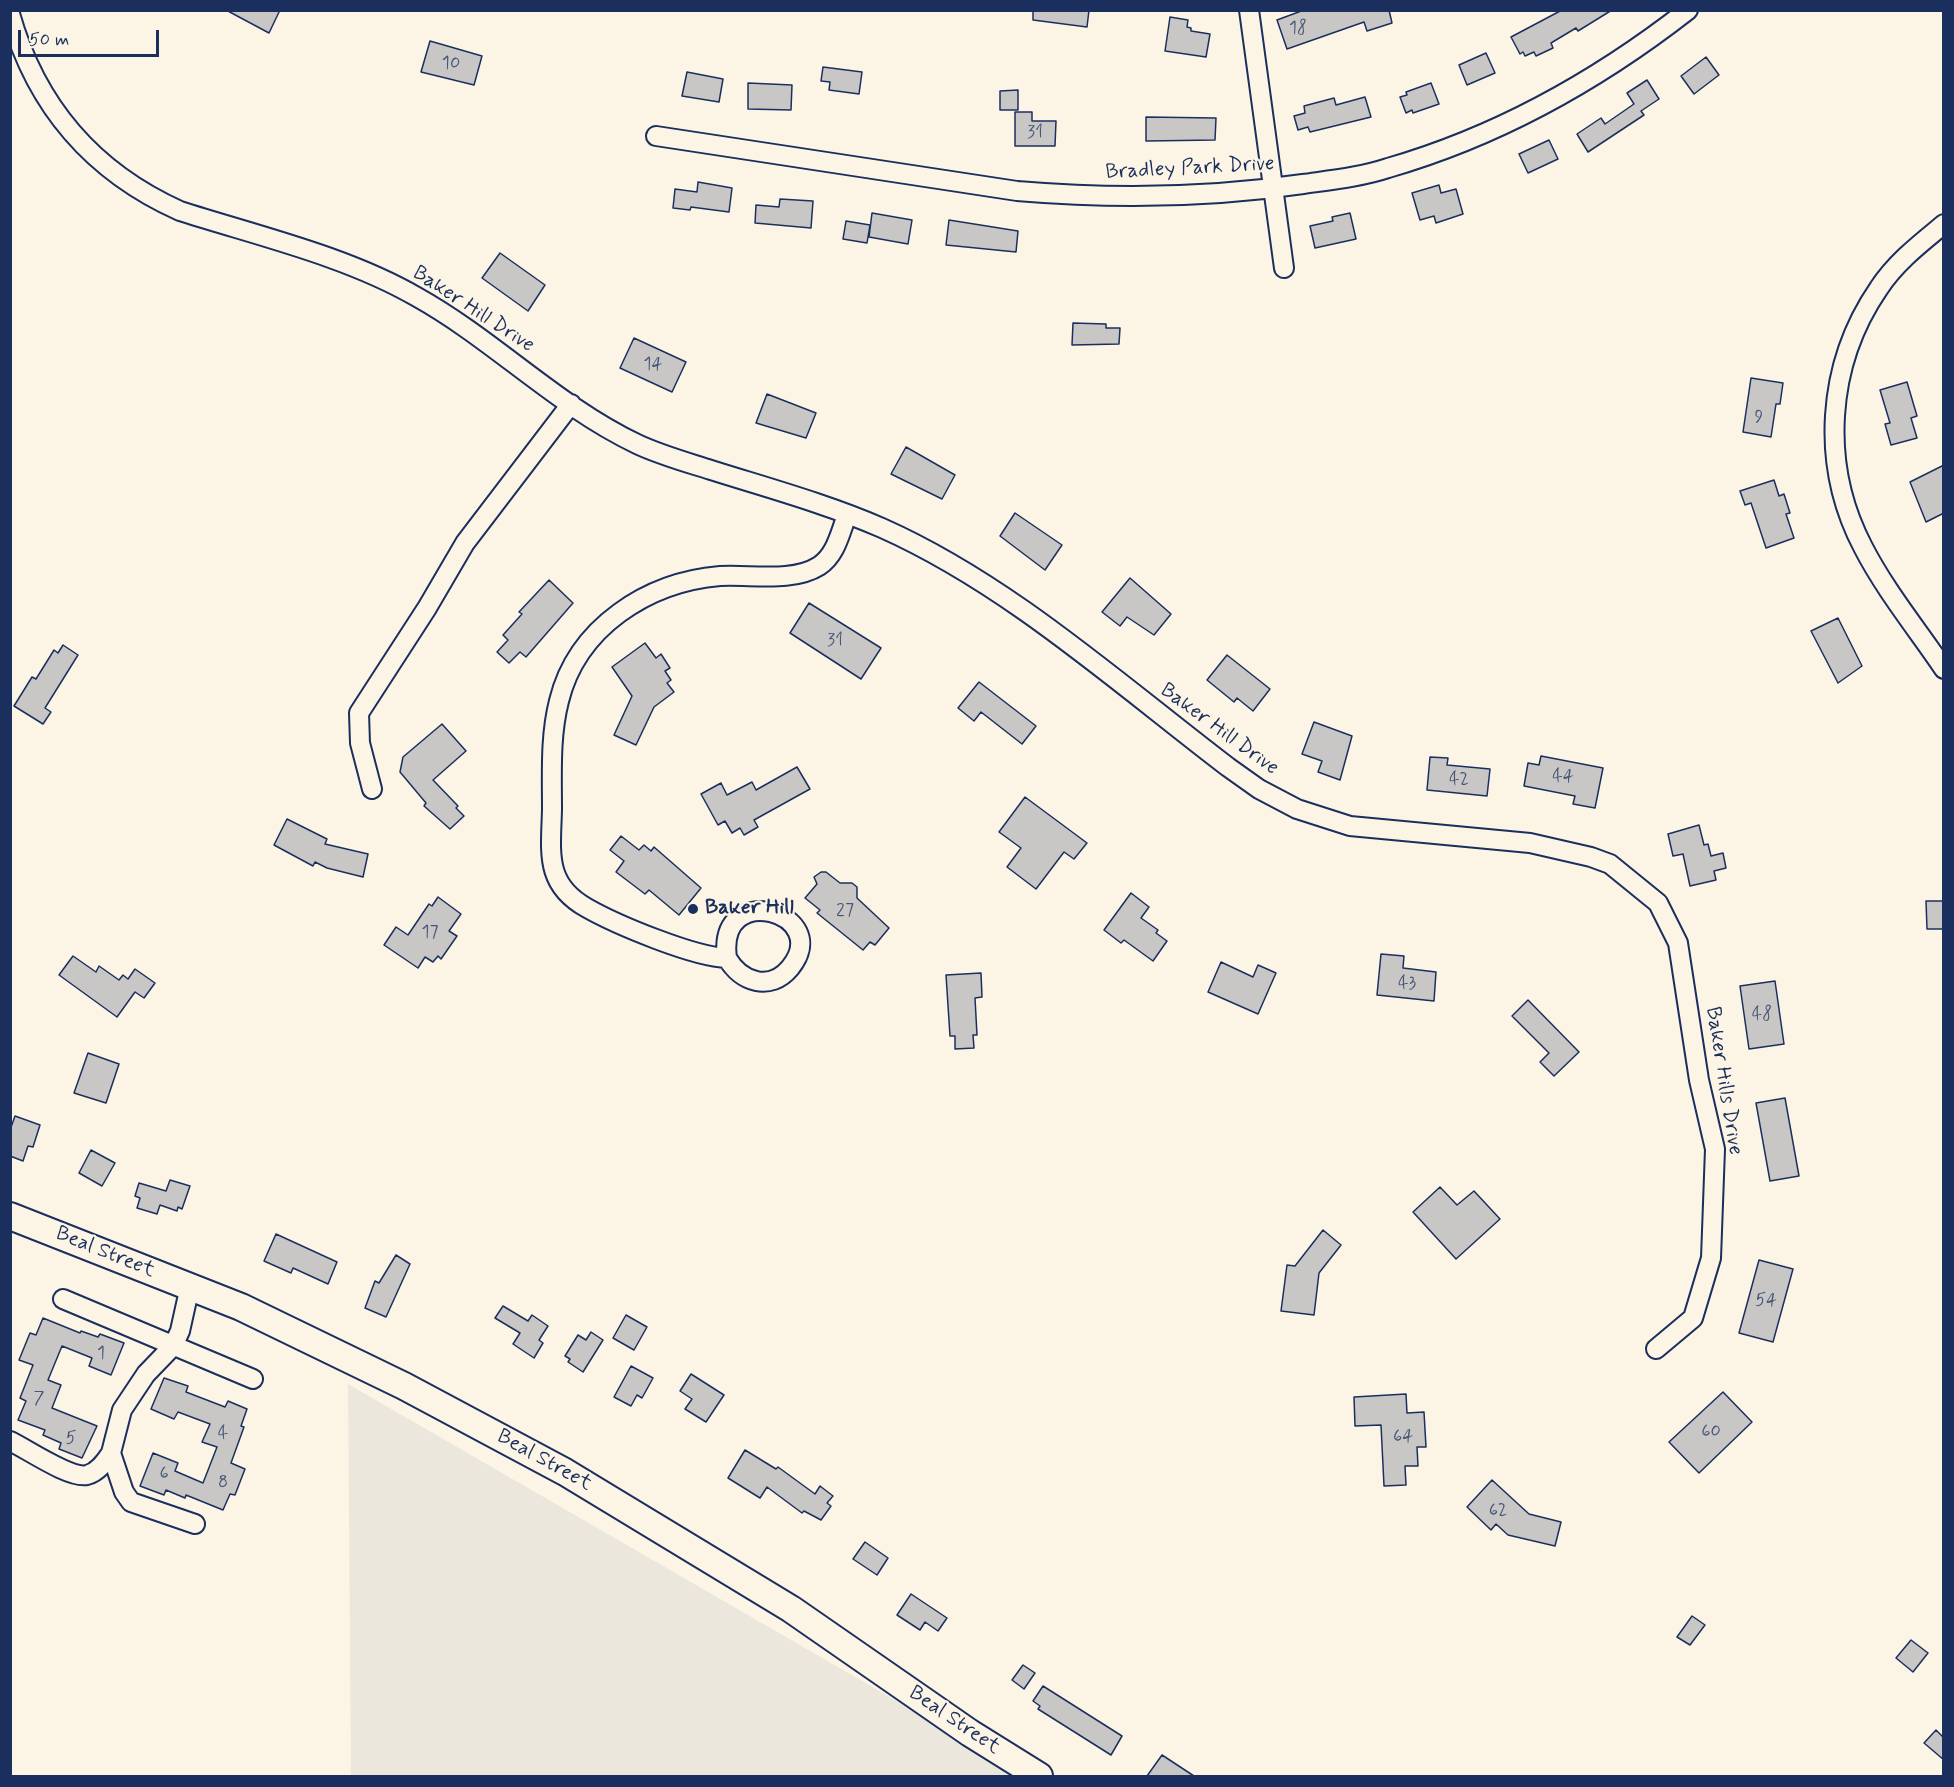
<!DOCTYPE html>
<style>
body{margin:0}
#map{position:relative;width:1954px;height:1787px;overflow:hidden;background:#fcf5e5;font-family:Mynerve,sans-serif}
canvas{display:block}
.frame{position:absolute;inset:0;border:12px solid #1b2f5e;pointer-events:none}
.scale{position:absolute;left:18px;top:30px;width:141px;height:27px;box-sizing:border-box;border:3px solid #1b2f5e;border-top:0;padding-left:8px;font-size:18px;line-height:21px;white-space:nowrap;color:#1b2f5e;-webkit-text-stroke:4px #fcf5e5;paint-order:stroke}
</style>
<div id="map">
<canvas width="1954" height="1787"></canvas>
<div class="frame"></div>
<div class="scale">50 m</div>
</div>
<script>
const c = document.querySelector('canvas').getContext('2d');
c.lineJoin = 'round';
function paint(path, color) { c.fillStyle = color; c.fill(path, 'evenodd'); }
function strokePath(path, color, width, dash) { c.strokeStyle = color; c.lineWidth = width; c.lineCap = dash ? 'butt' : 'round'; c.setLineDash(dash || []); c.stroke(path); }
function label(font, color, halo, rows, align = 'center') {
  c.font = font + ' Mynerve,sans-serif'; c.lineWidth = 4.5; c.setLineDash([]); c.textBaseline = 'middle'; c.strokeStyle = halo; c.fillStyle = color; for (const [text, x, y, turn = 0] of rows) {
    c.save(); c.translate(x, y); c.rotate((+turn || 0) * Math.PI / 180); c.textAlign = isNaN(turn) ? turn : align; if (halo) c.strokeText(text, 0, 0); c.fillText(text, 0, 0); c.restore();
  }
}
paint(new Path2D(`
 M 348,1384 L 928,1719 L 1014,1776 L 351,1776 Z`), '#ece7dc');
const building = new Path2D(`
 M 226,10 L 280,10 L 269,33 Z
 M 1033,10 L 1089,10 L 1087,27 L 1033,20 Z
 M 1304,10 L 1389,10 L 1392,23 L 1367,31 L 1364,22 L 1287,49 L 1277,20 Z
 M 1562,10 L 1612,10 L 1578,31 L 1576,28 L 1551,43 L 1553,48 L 1536,56 L 1534,52 L 1525,56 L 1523,52 L 1520,54 L 1511,37 Z
 M 1170,17 L 1188,20 L 1187,27 L 1191,28 L 1191,31 L 1210,34 L 1206,57 L 1165,51 Z
 M 430,41 L 482,56 L 474,85 L 421,72 Z
 M 1486,53 L 1495,73 L 1467,85 L 1459,65 Z
 M 1706,57 L 1719,75 L 1694,94 L 1681,76 Z
 M 823,67 L 862,72 L 859,94 L 829,90 L 830,82 L 821,81 Z
 M 687,72 L 723,79 L 719,102 L 682,96 Z
 M 1647,80 L 1659,99 L 1641,111 L 1644,115 L 1588,152 L 1577,134 L 1601,118 L 1605,124 L 1634,104 L 1627,93 Z
 M 748,83 L 792,85 L 791,110 L 748,109 Z
 M 1431,83 L 1439,104 L 1413,113 L 1412,110 L 1406,113 L 1400,97 L 1407,95 L 1406,92 Z
 M 1018,90 L 1018,110 L 1000,110 L 1000,91 Z
 M 1365,97 L 1371,117 L 1310,132 L 1308,127 L 1298,130 L 1294,116 L 1305,113 L 1304,106 L 1334,98 L 1336,105 Z
 M 1015,112 L 1032,112 L 1032,121 L 1056,121 L 1055,146 L 1015,146 Z
 M 1146,117 L 1216,118 L 1215,140 L 1146,141 Z
 M 1549,140 L 1558,159 L 1528,173 L 1519,154 Z
 M 698,182 L 732,188 L 729,212 L 691,207 L 690,210 L 673,208 L 675,189 L 697,192 Z
 M 1439,185 L 1441,193 L 1456,189 L 1463,214 L 1436,223 L 1434,216 L 1420,220 L 1412,193 Z
 M 780,199 L 813,201 L 811,228 L 755,223 L 756,205 L 779,207 Z
 M 872,213 L 912,220 L 908,244 L 869,237 Z
 M 1350,213 L 1356,239 L 1315,248 L 1310,226 L 1333,221 L 1332,217 Z
 M 949,220 L 1018,231 L 1016,252 L 946,245 Z
 M 846,221 L 870,225 L 867,243 L 843,239 Z
 M 500,253 L 545,285 L 528,311 L 482,278 Z
 M 1073,323 L 1106,324 L 1106,328 L 1120,328 L 1119,344 L 1072,345 Z
 M 634,338 L 686,362 L 672,392 L 620,368 Z
 M 1751,378 L 1783,383 L 1780,404 L 1776,404 L 1771,437 L 1743,432 Z
 M 1907,382 L 1917,416 L 1911,418 L 1917,438 L 1891,445 L 1885,424 L 1890,423 L 1880,390 Z
 M 767,394 L 816,413 L 806,438 L 756,423 Z
 M 906,447 L 955,475 L 942,499 L 891,474 Z
 M 1944,465 L 1944,513 L 1926,522 L 1910,482 Z
 M 1774,480 L 1779,496 L 1784,494 L 1790,513 L 1786,514 L 1794,538 L 1766,548 L 1751,503 L 1745,505 L 1740,491 Z
 M 1015,513 L 1062,545 L 1045,570 L 1000,536 Z
 M 1130,578 L 1171,614 L 1154,635 L 1127,617 L 1120,626 L 1102,612 Z
 M 549,580 L 573,603 L 526,657 L 520,652 L 509,663 L 497,652 L 508,640 L 503,635 L 522,614 L 519,612 Z
 M 809,603 L 881,648 L 861,679 L 790,633 Z
 M 1838,618 L 1862,666 L 1838,683 L 1811,631 Z
 M 645,643 L 656,658 L 661,654 L 670,668 L 665,671 L 671,680 L 667,683 L 674,692 L 654,707 L 636,745 L 614,735 L 632,696 L 612,667 Z
 M 63,645 L 78,655 L 45,708 L 51,712 L 43,724 L 14,706 L 32,677 L 36,679 L 54,650 L 58,653 Z
 M 1227,655 L 1270,689 L 1253,711 L 1237,698 L 1234,702 L 1207,680 Z
 M 979,682 L 1036,726 L 1022,744 L 981,712 L 974,721 L 958,708 Z
 M 1314,722 L 1352,736 L 1340,780 L 1318,772 L 1322,761 L 1302,754 Z
 M 442,724 L 466,751 L 433,780 L 458,806 L 456,808 L 464,816 L 450,829 L 424,806 L 426,803 L 400,772 L 403,757 Z
 M 1541,756 L 1603,768 L 1595,808 L 1573,804 L 1575,796 L 1524,786 L 1528,763 L 1539,765 Z
 M 1430,757 L 1448,758 L 1447,765 L 1490,769 L 1487,796 L 1427,790 Z
 M 797,767 L 810,789 L 754,820 L 758,827 L 744,835 L 740,828 L 732,833 L 725,821 L 718,825 L 701,794 L 721,783 L 727,795 L 752,782 L 756,790 Z
 M 1025,797 L 1087,843 L 1074,859 L 1064,852 L 1036,889 L 1007,867 L 1021,848 L 999,832 Z
 M 287,819 L 327,839 L 325,844 L 368,854 L 363,877 L 327,868 L 315,862 L 313,866 L 274,845 Z
 M 1699,825 L 1704,845 L 1708,844 L 1711,856 L 1723,853 L 1726,868 L 1714,871 L 1716,880 L 1690,886 L 1683,854 L 1673,856 L 1668,834 Z
 M 621,836 L 639,850 L 644,845 L 651,851 L 654,847 L 701,888 L 679,915 L 649,890 L 645,894 L 616,872 L 624,861 L 610,850 Z
 M 821,872 L 826,872 L 840,883 L 852,883 L 857,887 L 857,898 L 889,928 L 875,945 L 870,942 L 863,950 L 817,913 L 820,910 L 805,898 L 817,884 L 814,877 Z
 M 1131,893 L 1149,907 L 1141,918 L 1158,930 L 1156,933 L 1167,941 L 1153,961 L 1124,940 L 1121,943 L 1104,930 Z
 M 438,897 L 461,914 L 449,931 L 457,936 L 441,959 L 438,956 L 433,962 L 425,957 L 418,968 L 384,945 L 396,927 L 408,935 L 429,904 L 432,906 Z
 M 1926,901 L 1944,901 L 1944,929 L 1927,929 Z
 M 1381,954 L 1404,956 L 1403,968 L 1436,972 L 1434,1001 L 1377,995 Z
 M 73,956 L 96,972 L 99,966 L 119,980 L 123,975 L 128,979 L 135,969 L 155,983 L 144,998 L 135,992 L 117,1017 L 59,975 Z
 M 1221,962 L 1253,977 L 1258,965 L 1276,973 L 1258,1014 L 1208,992 Z
 M 981,973 L 982,997 L 975,998 L 977,1035 L 973,1035 L 974,1048 L 955,1049 L 955,1036 L 950,1036 L 946,975 Z
 M 1775,981 L 1784,1044 L 1749,1049 L 1740,986 Z
 M 1528,1000 L 1579,1052 L 1554,1076 L 1540,1062 L 1549,1053 L 1512,1016 Z
 M 88,1053 L 119,1064 L 106,1103 L 74,1093 Z
 M 1785,1098 L 1799,1176 L 1770,1181 L 1756,1103 Z
 M 15,1116 L 40,1125 L 33,1147 L 28,1146 L 23,1161 L 10,1156 L 10,1130 Z
 M 91,1150 L 115,1163 L 102,1186 L 79,1173 Z
 M 170,1180 L 190,1186 L 182,1209 L 178,1207 L 177,1211 L 160,1205 L 157,1214 L 137,1208 L 140,1198 L 135,1196 L 139,1183 L 166,1191 Z
 M 1440,1187 L 1457,1205 L 1474,1191 L 1500,1219 L 1456,1259 L 1413,1212 Z
 M 1323,1230 L 1341,1245 L 1319,1273 L 1314,1315 L 1281,1311 L 1287,1265 L 1295,1266 Z
 M 276,1234 L 337,1262 L 328,1284 L 293,1268 L 291,1273 L 264,1261 Z
 M 396,1255 L 410,1264 L 386,1317 L 365,1308 L 375,1281 L 379,1283 Z
 M 1759,1260 L 1793,1269 L 1773,1342 L 1739,1333 Z
 M 503,1306 L 528,1321 L 532,1315 L 548,1326 L 539,1340 L 543,1343 L 534,1358 L 513,1344 L 520,1333 L 495,1318 Z
 M 626,1315 L 647,1327 L 634,1350 L 613,1338 Z
 M 43,1318 L 80,1333 L 81,1331 L 98,1337 L 100,1334 L 124,1343 L 111,1375 L 89,1366 L 92,1358 L 62,1346 L 48,1380 L 61,1385 L 52,1408 L 97,1426 L 82,1458 L 59,1449 L 61,1443 L 43,1435 L 45,1430 L 18,1420 L 26,1401 L 20,1398 L 33,1365 L 19,1360 L 30,1333 L 36,1335 Z
 M 591,1332 L 603,1340 L 583,1372 L 568,1362 L 570,1359 L 565,1356 L 578,1335 L 586,1340 Z
 M 631,1366 L 653,1378 L 642,1398 L 637,1395 L 631,1406 L 614,1397 Z
 M 691,1374 L 724,1395 L 706,1422 L 685,1409 L 692,1399 L 680,1391 Z
 M 164,1378 L 188,1386 L 186,1392 L 225,1407 L 228,1401 L 247,1409 L 241,1426 L 244,1427 L 231,1463 L 245,1469 L 235,1495 L 230,1494 L 223,1510 L 186,1495 L 185,1498 L 166,1490 L 164,1495 L 140,1486 L 153,1453 L 178,1463 L 175,1471 L 203,1483 L 217,1447 L 202,1442 L 210,1424 L 178,1412 L 174,1419 L 151,1409 Z
 M 1723,1392 L 1752,1422 L 1699,1473 L 1669,1442 Z
 M 1406,1394 L 1407,1413 L 1424,1412 L 1426,1447 L 1417,1447 L 1418,1466 L 1405,1466 L 1406,1485 L 1384,1486 L 1381,1425 L 1355,1426 L 1354,1397 Z
 M 745,1450 L 776,1469 L 778,1467 L 815,1494 L 820,1486 L 833,1496 L 827,1503 L 831,1506 L 821,1520 L 804,1511 L 802,1513 L 767,1487 L 760,1498 L 728,1478 Z
 M 1492,1480 L 1529,1514 L 1561,1522 L 1555,1546 L 1508,1535 L 1496,1524 L 1491,1530 L 1467,1507 Z
 M 865,1542 L 888,1558 L 877,1575 L 853,1559 Z
 M 911,1594 L 947,1618 L 938,1631 L 925,1622 L 920,1630 L 897,1615 Z
 M 1692,1616 L 1705,1625 L 1690,1645 L 1677,1637 Z
 M 1911,1640 L 1928,1653 L 1913,1672 L 1896,1658 Z
 M 1023,1665 L 1035,1673 L 1024,1689 L 1012,1680 Z
 M 1043,1686 L 1122,1736 L 1111,1755 L 1038,1709 L 1040,1706 L 1033,1701 Z
 M 1936,1730 L 1944,1738 L 1944,1760 L 1924,1743 Z
 M 1162,1755 L 1194,1776 L 1147,1776 Z`);
paint(building, '#c8c7c6');
strokePath(building, '#1b2f5e', 1.5);
const street = new Path2D(`
 M 1249,10 L 1284,268
 M 10,14 C 36,106 93,172 180,211 C 258,236 346,256 417,297 C 494,340 557,406 637,444 C 660,455 686,462 711,470 C 768,488 827,504 882,528 C 1008,584 1119,684 1228,767 L 1259,789 L 1297,809 L 1350,826 L 1530,843 L 1591,857 L 1610,864 L 1658,903 L 1678,943 L 1699,1080 L 1715,1149 L 1711,1258 L 1693,1318 L 1656,1349
 M 656,136 L 1017,191 C 1113,199 1208,198 1303,184 C 1331,180 1361,177 1388,168 C 1499,136 1597,81 1688,10
 M 1944,224 C 1921,243 1896,262 1879,288 C 1826,365 1820,465 1863,547 C 1885,590 1917,629 1944,669
 M 372,789 L 360,743 L 359,713 L 427,608 L 465,543 L 571,404
 M 727,958 C 716,878 835,913 790,968 C 770,992 741,982 727,958 C 694,957 617,925 587,908 C 544,884 551,852 552,809 C 552,773 550,736 559,701 C 577,627 648,582 720,576 C 750,574 792,583 819,566 C 836,555 840,533 847,515
 M 190,1286 L 180,1331 L 173,1346 L 146,1374 L 122,1410 L 111,1453 L 124,1492 L 131,1502 L 195,1524
 M 63,1299 L 253,1379
 M 10,1441 C 27,1449 70,1479 87,1475 C 98,1472 105,1462 111,1453`);
const secondary = new Path2D(`
 M 10,1216 L 241,1307 L 404,1386 L 565,1472 L 791,1609 L 970,1733 L 1039,1776`);
strokePath(street, '#1b2f5e', 22);
strokePath(secondary, '#1b2f5e', 30);
strokePath(street, '#fcf5e5', 18);
strokePath(secondary, '#fcf5e5', 26);
for (const [x, y, r, color] of [
 [693,909,6,"#1b2f5e"]
]) { const dot = new Path2D(); dot.arc(x, y, r, 0, 2 * Math.PI); c.fillStyle = color; c.fill(dot); strokePath(dot, '#fcf5e5', 2); }
label('18px', '#465578', null, [
 ["18",1298,29],
 ["10",451,64],
 ["31",1035,133],
 ["14",653,365],
 ["9",1759,418],
 ["31",835,641],
 ["44",1563,777],
 ["42",1459,780],
 ["27",845,911],
 ["17",430,933],
 ["43",1407,984],
 ["48",1762,1015],
 ["54",1766,1301],
 ["1",101,1354],
 ["7",39,1399],
 ["60",1711,1432],
 ["4",223,1434],
 ["64",1403,1437],
 ["5",71,1439],
 ["6",164,1474],
 ["8",223,1483],
 ["62",1498,1511]
]);
label('21px', '#1b2f5e', '#fcf5e5', [
 ["Bradley Park Drive",1190,169,-3],
 ["Baker Hill Drive",473,310,33],
 ["Baker Hill Drive",1219,730,36],
 ["Baker Hills Drive",1723,1081,81],
 ["Beal Street",105,1253,22],
 ["Beal Street",544,1461,29],
 ["Beal Street",954,1721,34]
]);
label('bold 21px', '#1b2f5e', '#fcf5e5', [
 ["Baker Hill",705,909]
], 'left');
</script>
